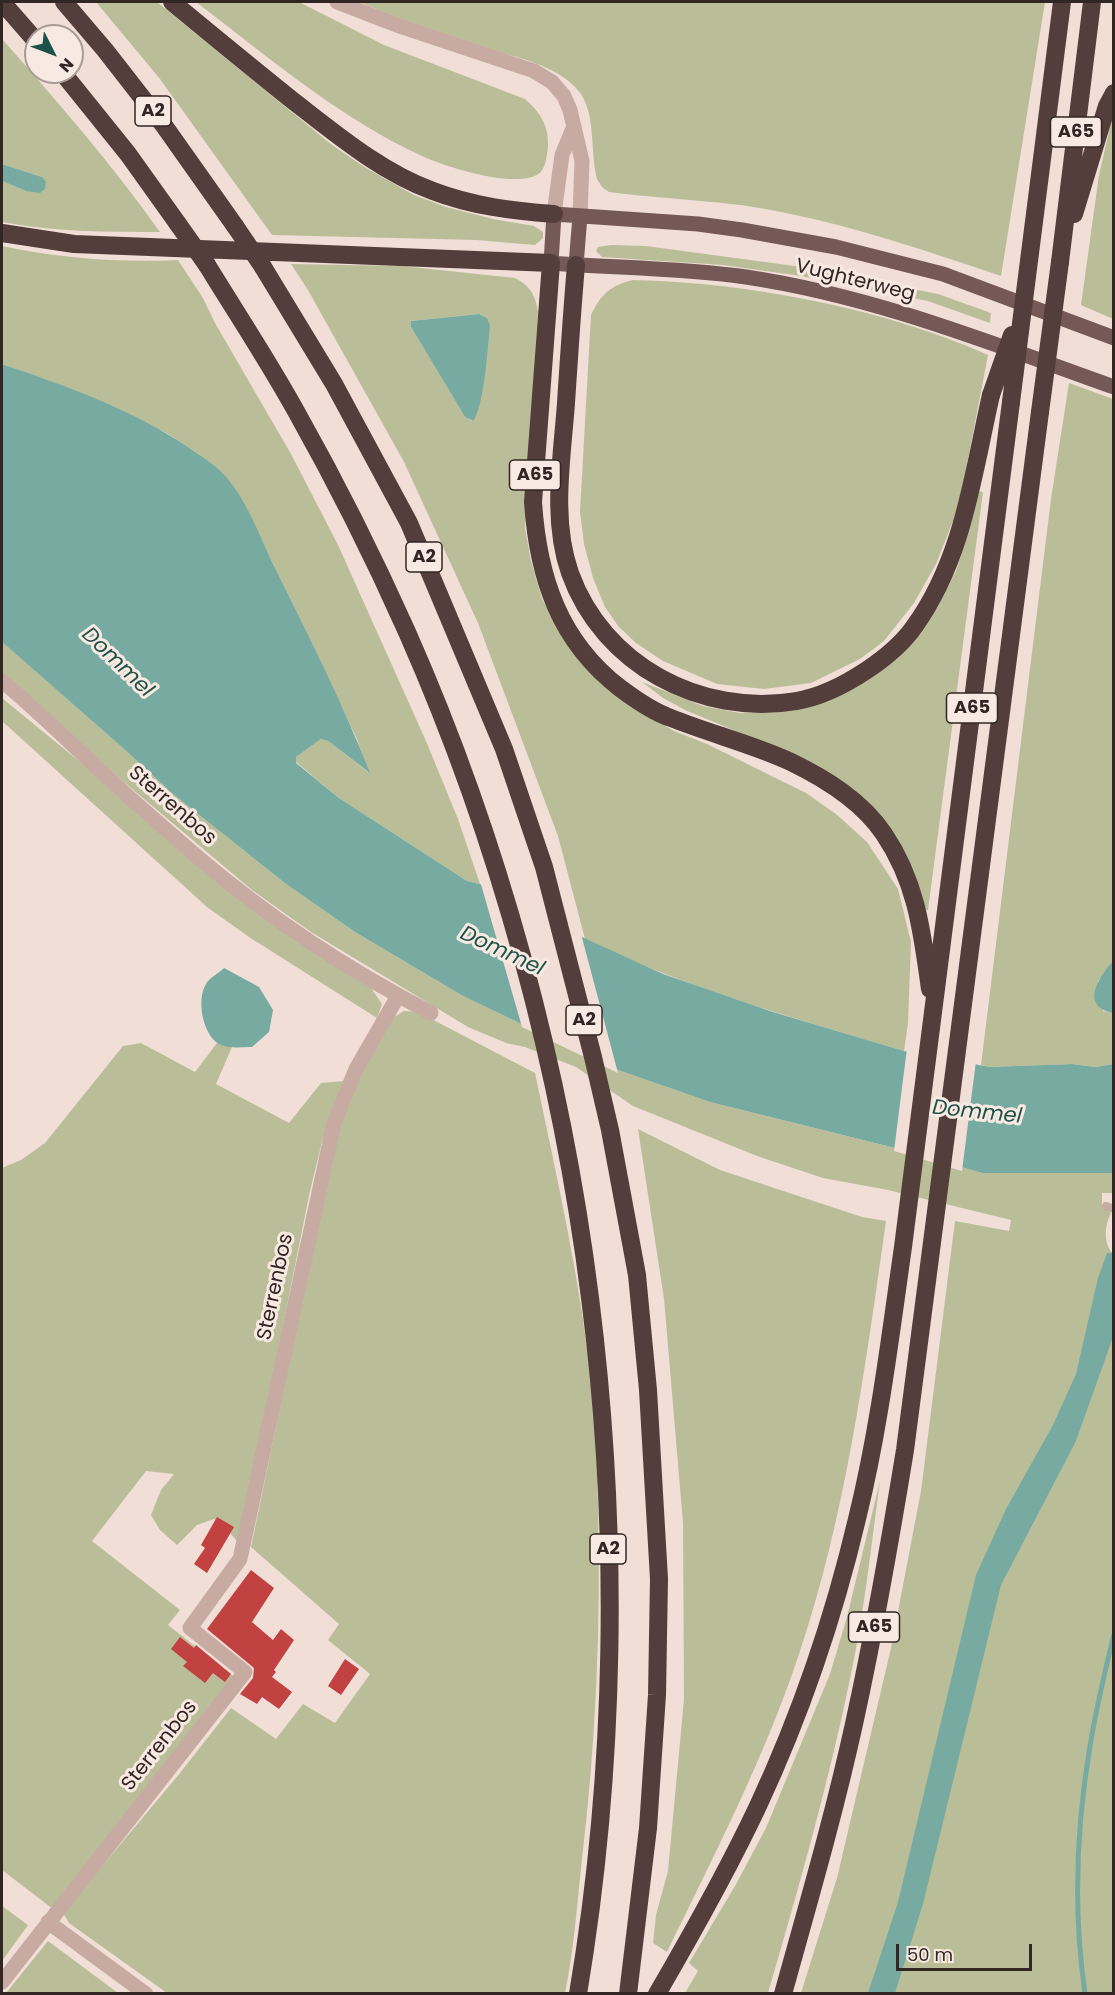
<!DOCTYPE html>
<style>
body{margin:0}
#map{position:relative;width:1115px;height:1995px;overflow:hidden;background:#f0ded7;font-family:Poppins,sans-serif}
canvas{display:block}
.frame{position:absolute;inset:0;border:3px solid #322625;pointer-events:none}
.north{position:absolute;left:24px;top:24px;width:60px;height:60px;box-sizing:border-box;background:#f8e9e2;border:2px solid #a99b96;border-radius:50%;rotate:132deg;font-size:16px;font-weight:700;line-height:24px;text-align:center;color:#322625}
.north::after{content:'';display:block;margin:auto;width:21px;height:27px;background:#1c5248;clip-path:polygon(50% 0,100% 100%,50% 72%,0 100%)}
.scale{position:absolute;left:896px;top:1944px;width:136px;height:27px;box-sizing:border-box;border:3px solid #322625;border-top:0;padding-left:8px;font-size:18px;line-height:21px;white-space:nowrap;color:#322625;-webkit-text-stroke:4px #f8e9e2;paint-order:stroke}
</style>
<div id="map">
<canvas width="1115" height="1995"></canvas>
<div class="frame"></div>
<div class="north">N</div>
<div class="scale">50 m</div>
</div>
<script>
const c = document.querySelector('canvas').getContext('2d');
c.lineJoin = 'round';
function paint(path, color) { c.fillStyle = color; c.fill(path, 'evenodd'); }
function strokePath(path, color, width, dash) { c.strokeStyle = color; c.lineWidth = width; c.lineCap = dash ? 'butt' : 'round'; c.setLineDash(dash || []); c.stroke(path); }
function label(font, color, halo, rows, align = 'center') {
  c.font = font + ' Poppins,sans-serif'; c.lineWidth = 6; c.setLineDash([]); c.textBaseline = 'middle'; c.strokeStyle = halo; c.fillStyle = color; for (const [text, x, y, turn = 0] of rows) {
    c.save(); c.translate(x, y); c.rotate((+turn || 0) * Math.PI / 180); c.textAlign = isNaN(turn) ? turn : align; if (halo) c.strokeText(text, 0, 0); c.fillText(text, 0, 0); c.restore();
  }
}
paint(new Path2D(`
 M 96,2 L 157,2 L 332,145 L 366,168 L 414,195 L 446,207 L 493,219 L 534,226 L 543,232 L 543,238 L 535,245 L 476,240 L 272,235 L 160,79 Z
 M 196,2 L 299,2 L 384,45 L 525,99 C 540,112 549,126 548,146 C 547,155 546,170 537,175 C 512,188 446,167 422,156 C 339,118 267,56 196,2 Z
 M 359,2 L 1045,2 L 1001,276 C 930,252 860,228 786,213 C 728,200 668,200 609,192 L 602,187 L 597,179 C 590,152 596,118 581,94 C 556,58 486,52 448,38 C 418,27 389,14 359,2 Z
 M 2,39 C 57,101 112,164 160,232 C 105,232 55,232 2,222 L 2,181 L 26,191 L 42,177 L 2,164 Z
 M 1113,114 L 1113,319 L 1081,305 L 1099,175 Z
 M 611,245 L 646,246 L 802,267 L 938,294 L 991,313 L 990,323 L 928,301 L 801,276 L 723,265 L 602,257 L 596,251 L 598,247 Z
 M 2,246 C 59,258 119,263 178,260 L 203,298 L 215,323 L 291,454 L 338,545 L 426,741 L 458,819 L 480,884 L 467,881 L 339,798 L 296,762 L 296,757 L 321,739 L 328,741 L 368,772 L 357,739 L 245,506 L 200,455 L 168,434 L 123,411 L 47,380 L 2,364 Z
 M 291,264 L 402,266 L 515,278 C 530,286 535,294 538,311 L 525,528 L 531,561 L 542,599 L 559,628 L 641,712 L 674,731 L 707,744 L 806,793 L 836,814 L 867,842 L 898,889 L 911,942 L 908,1023 L 904,1051 C 823,1027 743,1004 665,974 C 638,964 612,951 585,939 L 558,836 L 478,623 L 404,462 L 308,290 ZM 479,314 L 487,318 L 472,421 L 465,417 L 411,327 L 411,321 Z
 M 633,280 C 745,282 887,309 988,355 L 959,506 L 936,564 L 914,603 L 884,641 L 860,659 L 811,683 L 764,689 L 717,684 L 663,661 L 636,643 L 618,626 L 605,607 L 593,578 L 584,544 L 580,512 L 591,315 C 601,294 611,285 633,280 Z
 M 1069,383 L 1113,399 L 1114,961 L 1098,981 L 1103,1011 L 1113,1013 L 1113,1064 L 1096,1067 L 1072,1064 L 990,1067 L 981,1065 L 1051,499 Z
 M 978,491 L 983,492 L 928,910 L 926,910 L 910,865 L 891,829 L 758,740 L 687,711 L 663,698 L 642,682 L 703,706 L 740,713 L 799,709 L 920,633 L 939,605 L 956,571 L 969,531 Z
 M 2,642 L 124,749 L 173,794 L 286,884 L 355,932 L 463,996 L 618,1070 L 710,1102 L 895,1148 L 982,1173 L 1113,1173 L 1113,1193 L 1102,1193 L 1102,1205 L 1111,1213 C 1105,1225 1103,1240 1111,1252 L 1114,1251 L 1113,1993 L 801,1993 L 837,1878 L 891,1648 L 921,1491 L 955,1221 L 1009,1231 L 1011,1220 L 888,1190 L 823,1178 L 757,1156 L 633,1106 L 576,1067 L 525,1047 L 506,1043 L 468,1027 L 311,932 L 252,890 L 112,772 L 36,702 L 2,673 Z
 M 2,698 L 91,771 L 371,988 L 382,1004 L 377,1018 L 249,937 L 207,907 L 2,721 Z
 M 404,1011 L 418,1012 L 535,1073 C 557,1178 581,1283 592,1389 C 597,1428 597,1467 598,1506 C 601,1624 596,1742 582,1859 C 577,1904 574,1949 565,1993 L 167,1993 L 69,1923 L 63,1913 L 180,1773 L 231,1708 L 276,1739 L 303,1704 L 335,1723 L 370,1674 L 328,1640 L 339,1624 L 251,1547 L 335,1143 L 359,1070 L 389,1020 Z
 M 141,1043 L 195,1072 L 217,1043 L 232,1047 L 216,1084 L 289,1123 L 321,1083 L 345,1081 L 322,1142 L 310,1191 L 251,1484 L 237,1541 L 223,1525 L 214,1519 L 197,1525 L 177,1545 L 160,1530 L 151,1515 L 161,1490 L 174,1474 L 146,1471 L 92,1541 L 180,1610 L 168,1625 L 234,1677 L 53,1909 L 2,1870 L 2,1168 L 21,1160 L 45,1143 L 123,1046 Z
 M 638,1129 L 720,1170 L 862,1217 L 886,1221 C 865,1368 846,1516 798,1657 C 764,1759 714,1855 667,1952 L 653,1943 L 656,1915 L 668,1871 L 684,1699 L 683,1523 L 664,1299 Z
 M 880,1481 C 871,1547 864,1614 850,1679 C 828,1785 798,1890 768,1993 L 685,1993 L 698,1971 L 689,1963 L 735,1886 L 766,1828 L 830,1674 L 847,1617 Z
 M 2,1906 L 28,1925 L 2,1961 Z
 M 48,1941 L 118,1993 L 6,1993 Z`), '#babe98');
paint(new Path2D(`
 M 2,164 L 42,177 L 46,182 L 45,189 L 40,193 L 26,191 L 2,181 Z
 M 479,314 L 487,318 L 490,325 C 488,345 484,408 473,421 L 465,417 L 411,327 L 411,321 Z
 M 2,364 C 66,386 131,409 188,447 C 201,456 217,466 227,478 C 249,504 261,540 276,570 C 309,637 343,704 370,773 L 328,741 L 321,739 L 296,757 L 296,763 L 339,798 L 467,881 L 480,884 L 536,916 L 663,974 L 773,1012 L 904,1051 L 990,1067 L 1072,1064 L 1096,1067 L 1113,1064 L 1113,1173 L 982,1173 L 895,1148 L 710,1102 L 618,1070 L 463,996 L 355,932 L 286,884 L 173,794 L 124,749 L 2,642 Z
 M 1113,961 L 1113,1013 C 1080,1006 1098,978 1113,961 Z
 M 224,968 L 259,987 L 273,1010 L 269,1032 L 252,1047 C 242,1047 228,1049 219,1044 C 203,1035 196,1000 206,984 C 209,978 219,973 224,968 Z
 M 1107,1253 L 1113,1253 L 1113,1337 L 1076,1441 L 1001,1585 L 923,1904 L 895,1993 L 868,1993 L 898,1902 L 976,1575 L 1006,1509 L 1053,1425 L 1076,1374 L 1098,1278 Z`), '#77aba1');
paint(new Path2D(`
 M 480,881 L 537,914 L 581,934 L 618,1073 L 522,1027 Z
 M 907,1048 L 976,1061 L 962,1171 L 894,1151 Z`), '#f0ded7');
strokePath(new Path2D(`
 M 1085,1994 C 1073,1911 1076,1829 1090,1746 C 1096,1709 1105,1671 1114,1634`), '#77aba1', 5);
paint(new Path2D(`
 M 217,1517 L 234,1527 L 207,1573 L 194,1564 L 205,1548 L 201,1545 Z
 M 251,1570 L 274,1588 L 252,1622 L 273,1640 L 281,1629 L 294,1640 L 274,1670 L 276,1672 L 272,1677 L 292,1692 L 279,1709 L 262,1697 L 257,1704 L 240,1694 L 253,1678 L 254,1668 L 207,1629 Z
 M 180,1637 L 194,1648 L 196,1645 L 231,1674 L 225,1682 L 213,1673 L 205,1683 L 183,1666 L 187,1662 L 171,1649 Z
 M 345,1659 L 359,1669 L 341,1695 L 328,1686 Z`), '#c24242');
strokePath(new Path2D(`
 M 1106,1206 L 1114,1209`), '#c7aba3', 8);
strokePath(new Path2D(`
 M 2,681 C 38,711 71,744 106,776 C 137,805 169,832 201,860 C 271,919 350,971 431,1013
 M 48,1922 L 146,1994
 M 2,1982 L 245,1672 L 190,1628 L 240,1559 L 334,1123 L 356,1069 L 398,996`), '#c7aba3', 15);
strokePath(new Path2D(`
 M 337,2 L 402,27 L 534,71 L 552,82 L 564,96 L 570,110 L 582,161 L 580,216
 M 554,214 L 562,155 L 574,126`), '#c7aba3', 15);
strokePath(new Path2D(`
 M 576,265 L 580,216
 M 1114,338 L 943,274 L 836,247 L 742,230 L 698,224 L 554,214 L 551,263 C 616,268 681,268 746,277 C 874,296 993,344 1114,387`), '#745956', 15);
strokePath(new Path2D(`
 M 2,2 L 36,41
 M 64,2 L 105,50 L 165,127 L 235,226
 M 172,2 C 212,35 252,68 292,100 C 336,134 381,172 433,191 C 472,206 513,211 554,214
 M 62,72 L 128,154 L 178,224
 M 1074,214 L 1107,106 L 1114,93
 M 2,233 L 74,244 L 551,263 L 533,502 C 538,577 559,641 620,688 C 636,700 653,712 671,718 C 711,734 752,744 791,762 C 826,779 862,801 884,834 C 917,883 922,932 930,989
 M 1060,262 L 1092,2
 M 207,265 C 237,314 269,362 297,413 C 337,484 374,558 407,632 C 592,1050 654,1543 578,1994
 M 576,265 C 572,311 569,357 566,403 C 562,459 551,519 570,573 C 603,665 701,717 796,701 C 821,697 846,684 867,670 C 885,658 902,644 914,627 C 963,560 973,474 991,395
 M 263,267 L 334,384 L 409,523 L 504,749 L 544,867 L 593,1057 L 610,1130 L 637,1275 L 648,1390 L 659,1579 L 657,1695 L 648,1828 L 628,1994
 M 1024,300 L 1062,2
 M 657,1994 C 693,1932 728,1870 758,1806 C 800,1716 834,1616 857,1519 C 879,1430 890,1338 903,1247 L 1011,402
 M 783,1994 C 808,1904 834,1815 854,1724 C 874,1633 890,1542 905,1450 L 1040,412`), '#533e3c', 18);
strokePath(new Path2D(`
 M 178,224 L 207,265
 M 235,226 L 263,267
 M 991,395 L 1012,335
 M 1011,402 L 1024,300
 M 1040,412 L 1060,262`), '#533e3c', 18);
for (const [x, y, w] of [
 [153,111,36],
 [1076,132,51],
 [535,475,51],
 [424,557,36],
 [972,708,51],
 [584,1020,36],
 [608,1549,36],
 [874,1627,51]
]) { const box = new Path2D(); box.roundRect(x - w / 2, y - 15, w, 30, 4.5); c.fillStyle = '#f8e9e2'; c.fill(box); strokePath(box, '#322625', 1.5); }
label('bold 18px', '#322625', null, [
 ["A2",153,111],
 ["A65",1076,132],
 ["A65",535,475],
 ["A2",424,557],
 ["A65",972,708],
 ["A2",584,1020],
 ["A2",608,1549],
 ["A65",874,1627]
]);
label('20px', '#322625', '#f8e9e2', [
 ["Vughterweg",855,281,14],
 ["Sterrenbos",172,806,41],
 ["Sterrenbos",276,1287,-78],
 ["Sterrenbos",160,1746,-52]
]);
label('italic 21px', '#1c5248', '#f8e9e2', [
 ["Dommel",117,663,44],
 ["Dommel",502,952,25],
 ["Dommel",977,1113,6]
]);
</script>
